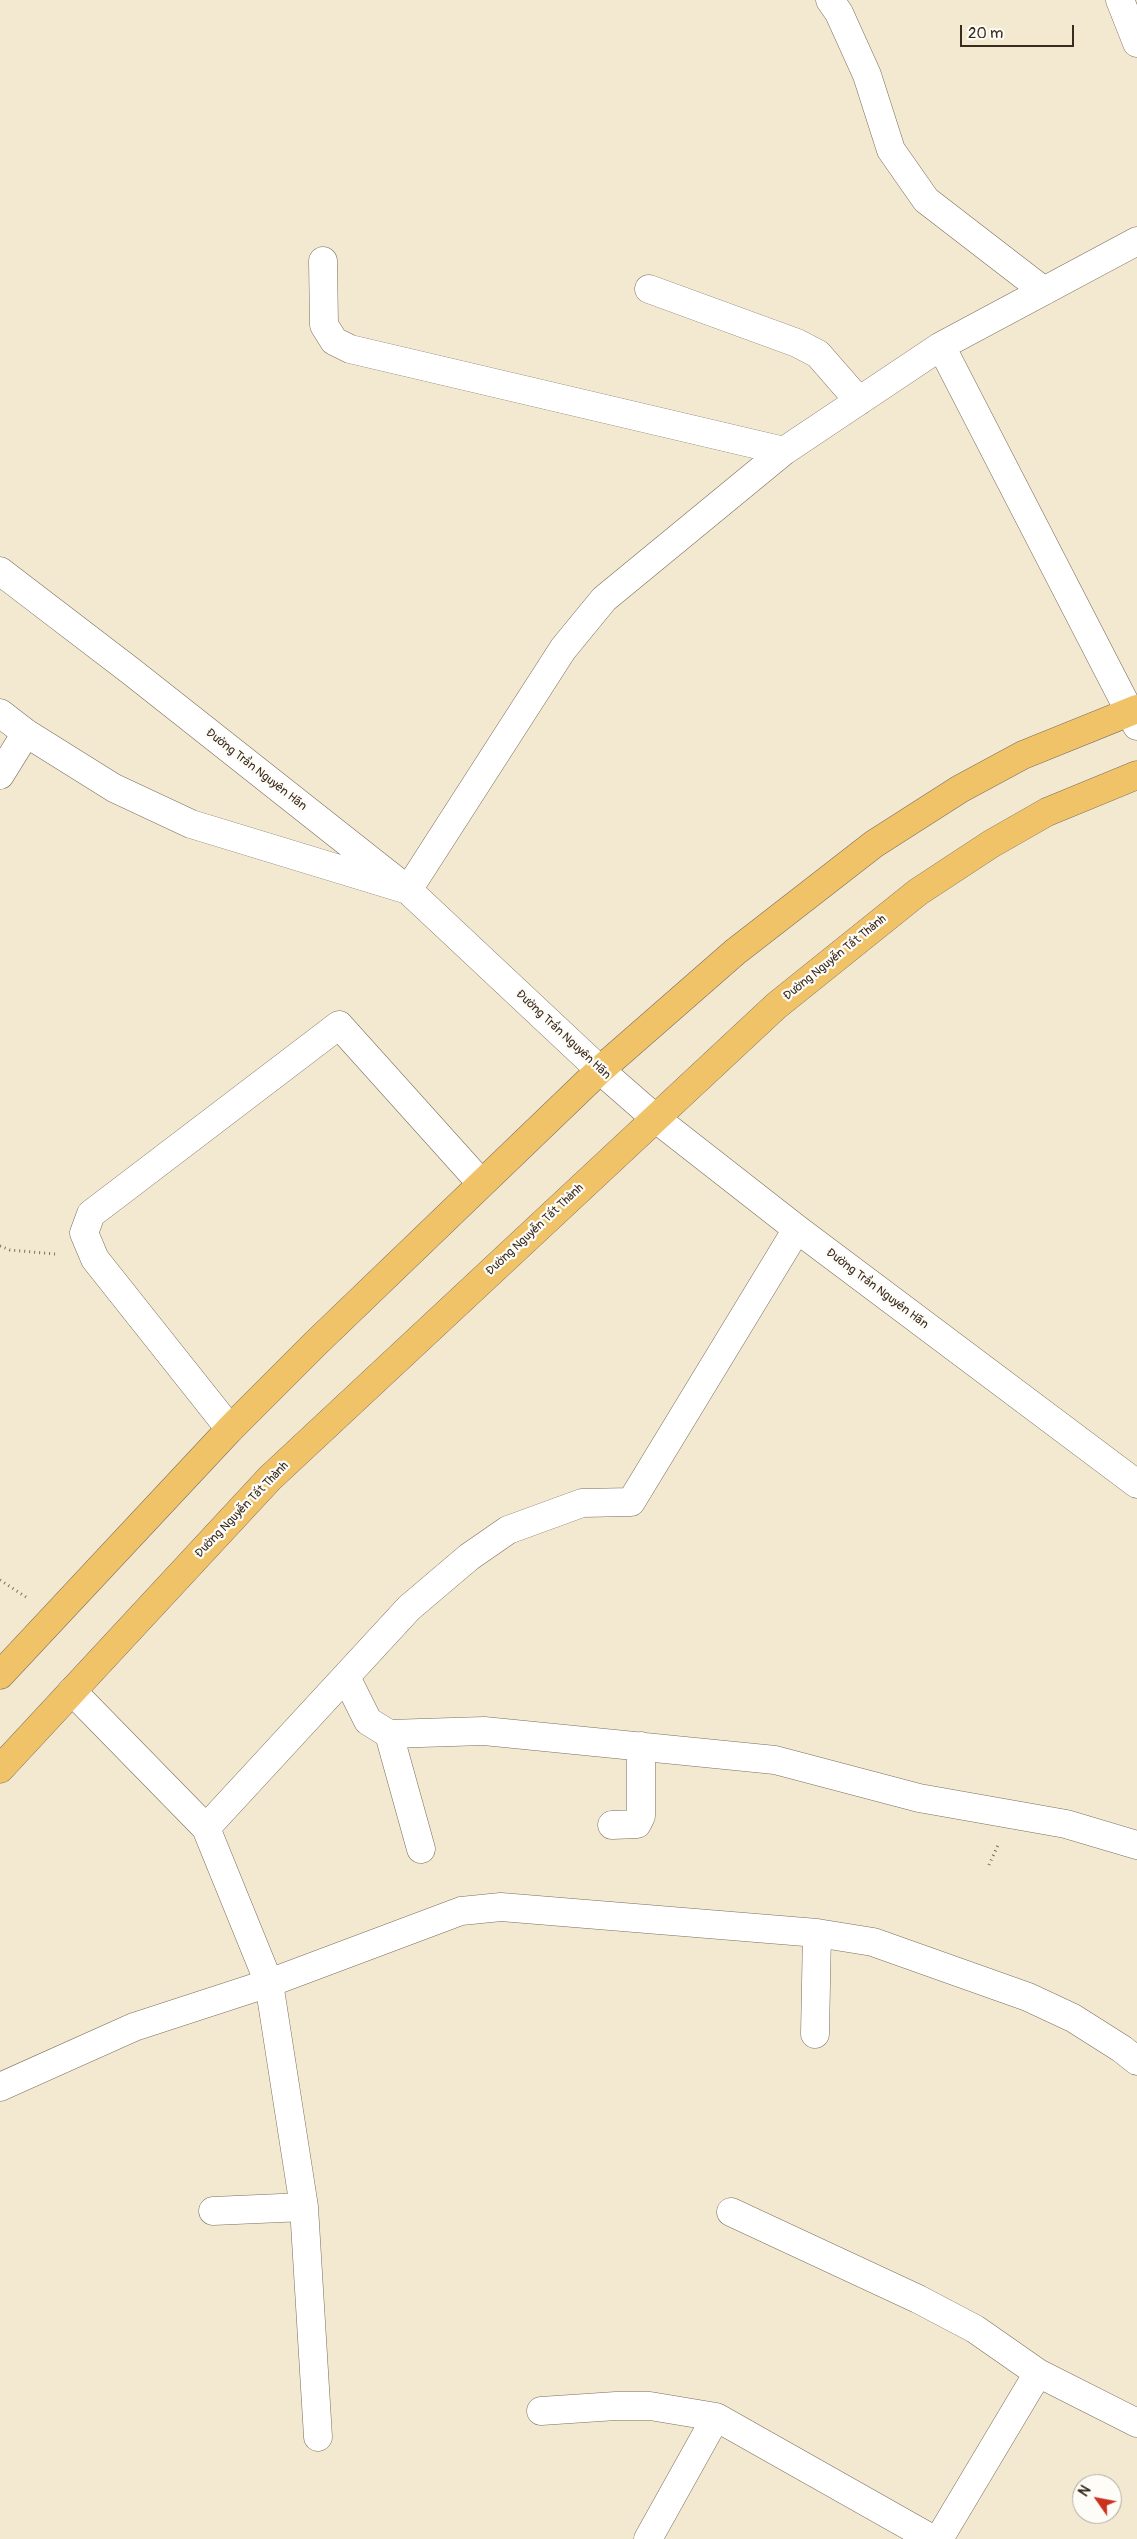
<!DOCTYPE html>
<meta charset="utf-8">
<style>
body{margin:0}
#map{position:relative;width:1137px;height:2539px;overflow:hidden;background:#f2e9d0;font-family:Pangolin,sans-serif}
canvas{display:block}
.north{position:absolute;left:1072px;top:2474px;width:50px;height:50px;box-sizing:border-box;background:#fdfcf7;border:1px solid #afa8a0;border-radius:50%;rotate:303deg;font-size:14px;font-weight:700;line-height:20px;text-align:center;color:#3b2a1e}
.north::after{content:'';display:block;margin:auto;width:18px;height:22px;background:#c8321e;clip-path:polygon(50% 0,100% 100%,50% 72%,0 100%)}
.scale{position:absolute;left:960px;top:25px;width:114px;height:22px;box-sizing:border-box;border:2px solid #3b2a1e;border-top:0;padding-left:6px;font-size:15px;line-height:18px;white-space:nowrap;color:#3b2a1e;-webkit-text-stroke:4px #fdfcf7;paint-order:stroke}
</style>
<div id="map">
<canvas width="1137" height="2539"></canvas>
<div class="north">N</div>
<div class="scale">20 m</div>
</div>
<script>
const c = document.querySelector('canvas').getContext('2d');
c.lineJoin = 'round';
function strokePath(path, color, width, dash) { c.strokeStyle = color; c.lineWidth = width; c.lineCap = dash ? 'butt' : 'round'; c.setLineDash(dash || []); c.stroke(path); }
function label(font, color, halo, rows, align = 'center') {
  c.font = font + ' Pangolin,sans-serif'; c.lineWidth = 4.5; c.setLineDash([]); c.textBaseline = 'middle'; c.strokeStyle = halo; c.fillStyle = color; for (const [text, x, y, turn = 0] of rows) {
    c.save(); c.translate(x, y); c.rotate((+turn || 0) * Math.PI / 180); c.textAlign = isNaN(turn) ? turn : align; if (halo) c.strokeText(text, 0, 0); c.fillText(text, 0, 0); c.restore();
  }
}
const minor = new Path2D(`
 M 830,0 L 839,13 L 867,75 L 891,150 L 926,200 L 1044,291
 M 1120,0 L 1137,43
 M 323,261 L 324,325 L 334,341 L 350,349 L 784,451
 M 649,289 L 797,343 L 818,354 L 859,401
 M 941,346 L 1137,726
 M 0,571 L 132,672 L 408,890 L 600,1070 L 655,1118 L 797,1229 L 1137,1484
 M 0,713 L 26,733 L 114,788 L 191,824 L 408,890 L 563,649 L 604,599 L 784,451 L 941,346 L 1137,241
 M 0,775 L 26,733
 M 230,1429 L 95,1259 L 84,1233 L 91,1214 L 339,1025 L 481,1183
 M 346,1677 L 368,1721 L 389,1734 L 484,1731 L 775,1760 L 919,1798 L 1066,1824 L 1137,1845
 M 72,1691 L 206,1828 L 269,1983 L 304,2207 L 318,2437
 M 389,1734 L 421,1849
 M 612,1825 L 637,1824 L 641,1816 L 641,1746
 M 206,1828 L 409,1608 L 469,1557 L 508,1530 L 582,1503 L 631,1502 L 797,1229
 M 815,2034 L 817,1933
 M 0,2087 L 134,2027 L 269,1983 L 461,1911 L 501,1907 L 817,1933 L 873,1942 L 1028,1997 L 1073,2018 L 1122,2049 L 1137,2061
 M 213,2211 L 304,2207
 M 731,2212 L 918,2299 L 975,2329 L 1038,2373 L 1137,2423
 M 541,2411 L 616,2406 L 650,2406 L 716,2417
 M 648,2539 L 716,2417 L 932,2539
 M 939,2539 L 1038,2373`);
const major = new Path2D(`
 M 0,1675 L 230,1429 L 316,1343 L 600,1070 L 735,952 L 874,844 L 960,789 L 1023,755 L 1137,709
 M 0,1769 L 270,1478 L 776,1006 L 918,892 L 991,844 L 1047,812 L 1137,775`);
strokePath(minor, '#7b6d5c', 29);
strokePath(major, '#7b6d5c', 29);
strokePath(new Path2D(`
 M 0,1246 L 10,1250 L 55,1254
 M 0,1580 L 26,1597
 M 989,1865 L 998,1845`), '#7b6d5c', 3, [1, 4]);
strokePath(minor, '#fff', 28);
strokePath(major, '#f1c369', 28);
label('12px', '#3b2a1e', '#fdfcf7', [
 ["Đường Trần Nguyên Hãn",256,770,38],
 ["Đường Nguyễn Tất Thành",835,958,-39],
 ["Đường Trần Nguyên Hãn",563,1035,43],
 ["Đường Nguyễn Tất Thành",535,1230,-43],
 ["Đường Trần Nguyên Hãn",877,1289,37],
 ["Đường Nguyễn Tất Thành",242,1510,-46]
]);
</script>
